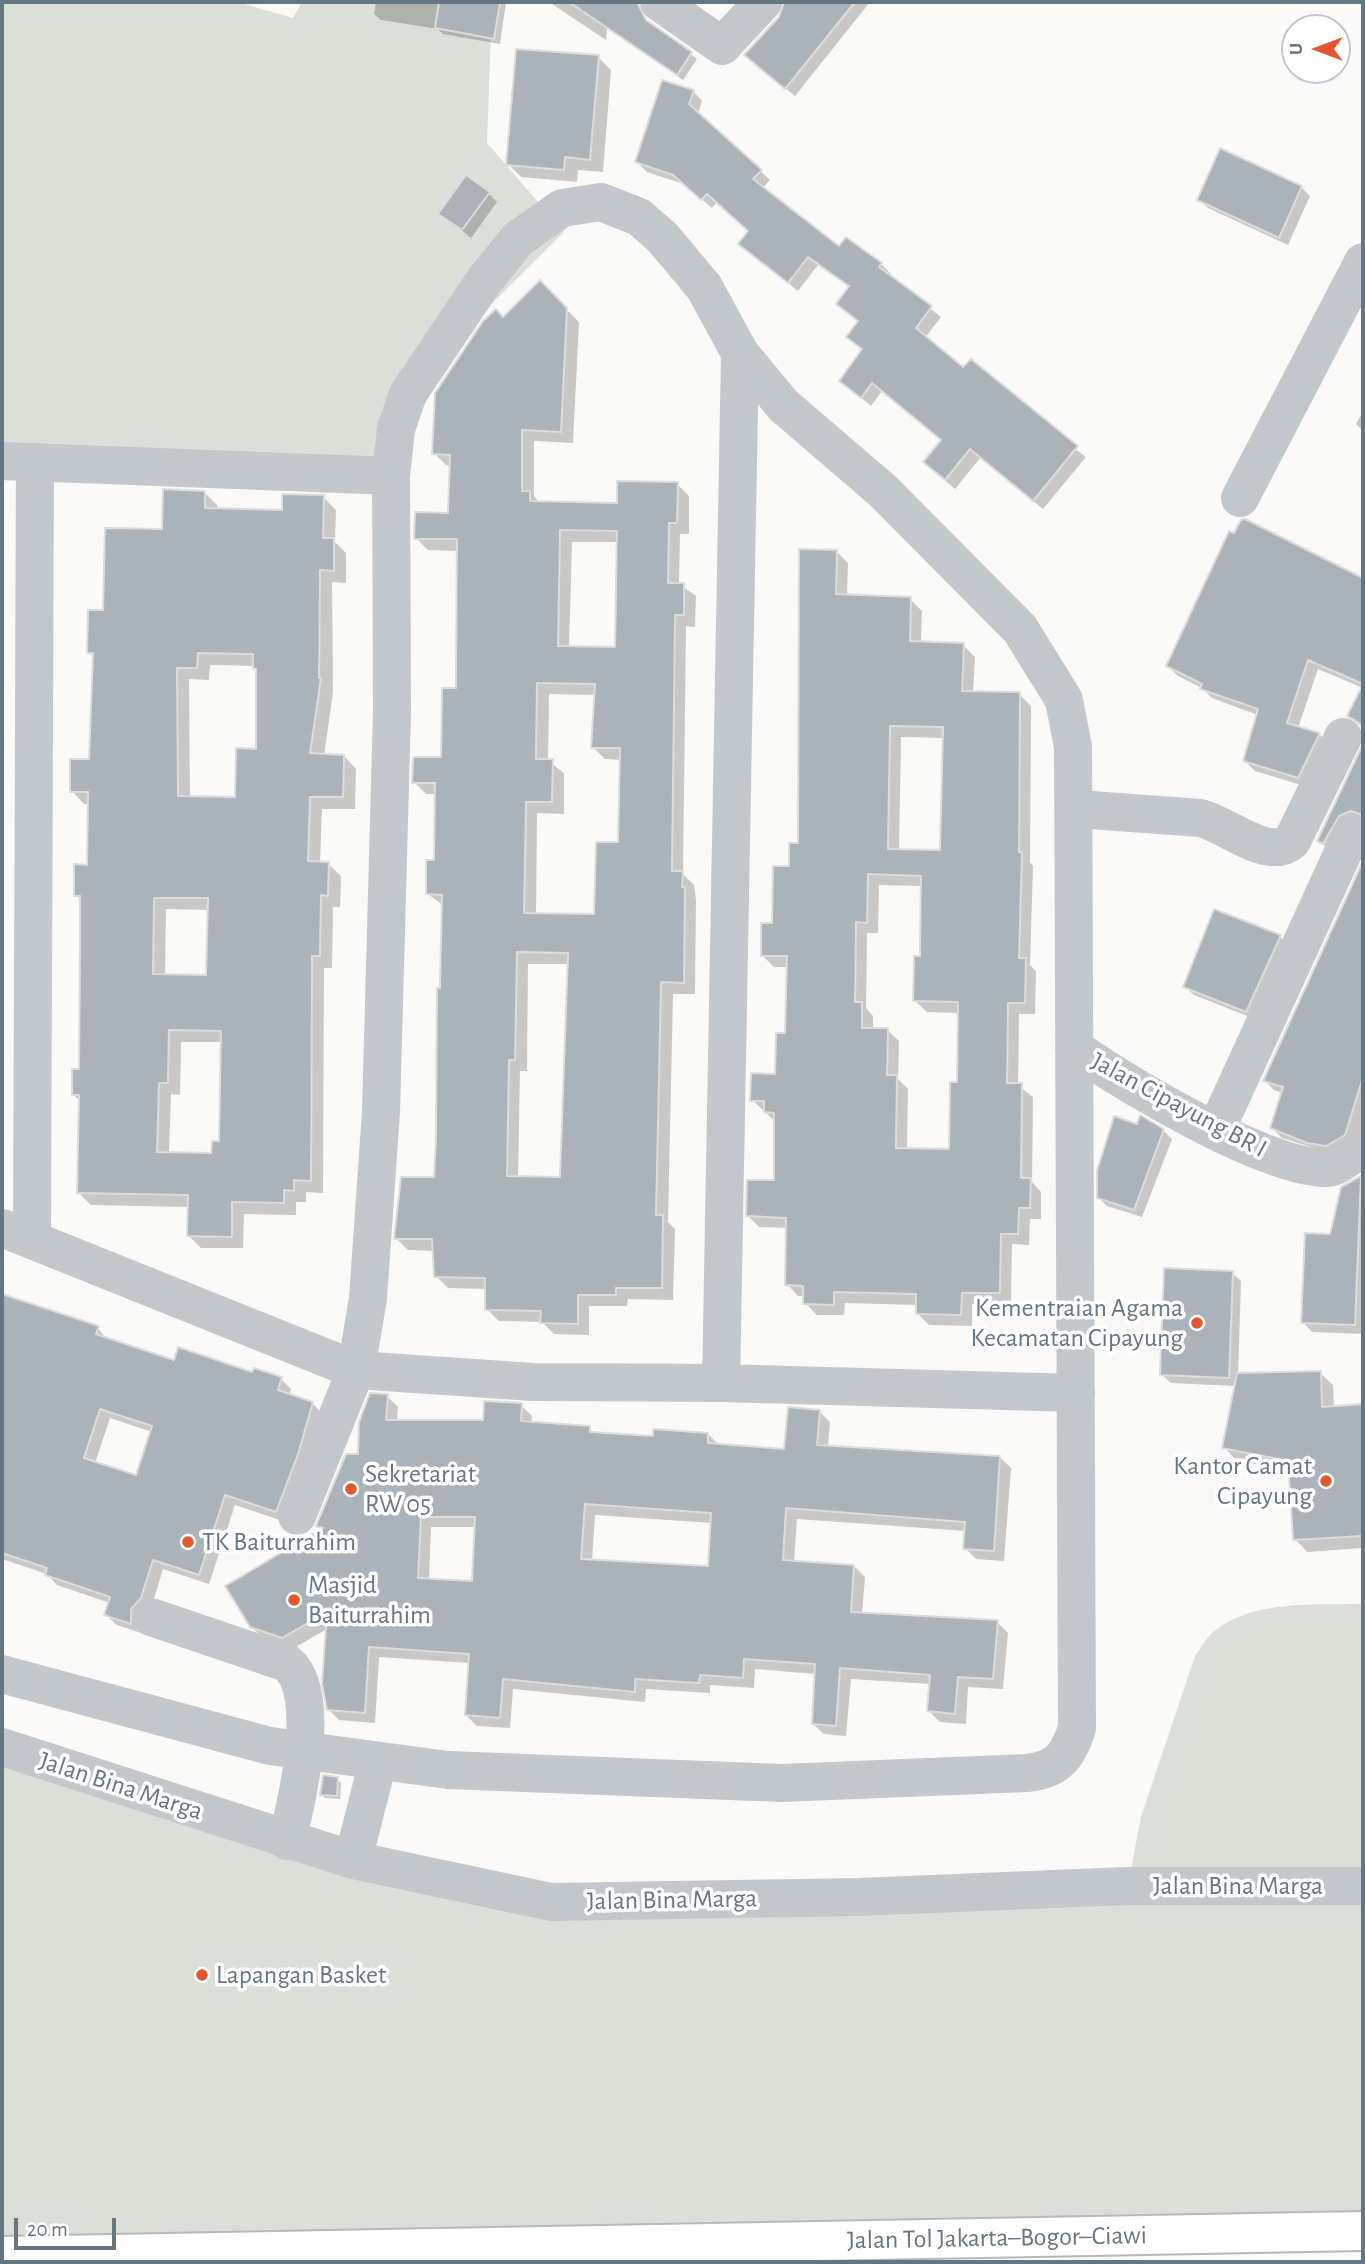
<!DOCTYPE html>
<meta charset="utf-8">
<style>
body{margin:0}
#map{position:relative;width:1365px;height:2264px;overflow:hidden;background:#fafaf8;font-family:"Alegreya Sans",sans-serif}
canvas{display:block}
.frame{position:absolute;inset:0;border:4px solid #657683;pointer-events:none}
.north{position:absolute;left:1281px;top:14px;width:70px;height:70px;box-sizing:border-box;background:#fff;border:2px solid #c1c8cd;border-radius:50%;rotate:270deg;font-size:19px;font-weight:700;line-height:28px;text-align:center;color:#657683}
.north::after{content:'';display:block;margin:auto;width:24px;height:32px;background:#e4572e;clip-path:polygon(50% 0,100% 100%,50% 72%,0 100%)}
.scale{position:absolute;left:14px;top:2218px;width:102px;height:32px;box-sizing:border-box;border:4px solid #657683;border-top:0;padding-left:9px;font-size:21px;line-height:24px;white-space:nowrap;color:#657683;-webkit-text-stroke:5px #fff;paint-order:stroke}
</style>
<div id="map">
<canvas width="1365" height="2264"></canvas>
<div class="frame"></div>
<div class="north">U</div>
<div class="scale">20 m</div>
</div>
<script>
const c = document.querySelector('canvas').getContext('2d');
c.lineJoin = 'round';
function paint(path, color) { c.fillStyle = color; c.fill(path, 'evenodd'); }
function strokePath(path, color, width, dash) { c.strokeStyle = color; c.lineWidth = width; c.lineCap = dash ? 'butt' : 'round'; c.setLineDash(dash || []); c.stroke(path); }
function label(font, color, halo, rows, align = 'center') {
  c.font = font + ' "Alegreya Sans",sans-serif'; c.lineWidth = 7; c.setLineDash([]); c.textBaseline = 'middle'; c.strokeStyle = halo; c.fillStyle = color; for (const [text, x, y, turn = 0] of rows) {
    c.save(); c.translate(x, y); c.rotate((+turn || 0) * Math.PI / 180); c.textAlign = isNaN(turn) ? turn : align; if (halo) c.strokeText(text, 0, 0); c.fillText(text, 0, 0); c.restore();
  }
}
paint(new Path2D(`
 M 2,2 L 237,2 L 293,18 L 302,2 L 492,2 L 487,143 L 564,232 L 469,326 L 414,401 L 396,469 L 2,452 Z
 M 1363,1604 L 1363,2231 L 2,2256 L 2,1744 L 551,1902 L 1128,1885 L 1141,1817 L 1195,1656 C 1200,1649 1205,1640 1211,1634 C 1249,1599 1315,1605 1363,1604 Z`), '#dadfd7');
paint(new Path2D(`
 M 376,2 L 506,2 L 500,44 L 443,34 L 438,29 L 381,20 L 374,14 Z
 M 549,2 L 626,2 L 650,24 L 697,59 L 683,80 L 607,28 L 606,40 Z
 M 785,2 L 870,2 L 795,96 L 763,70 L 759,41 L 786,8 Z
 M 598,57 L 611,70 L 603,172 L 578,170 L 577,182 L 521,177 L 508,164 Z
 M 693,91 L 702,101 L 698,114 L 770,180 L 762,189 L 840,249 L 847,239 L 881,264 L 891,274 L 889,276 L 941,317 L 925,338 L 963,370 L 1086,457 L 1043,509 L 981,457 L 955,489 L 935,472 L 943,441 L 882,391 L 871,406 L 841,381 L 863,350 L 848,337 L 859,322 L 838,304 L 850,288 L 818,265 L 798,291 L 750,253 L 750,232 L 717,202 L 712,208 L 684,184 L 647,172 L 637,162 Z
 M 1221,151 L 1301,187 L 1310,196 L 1288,245 L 1208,208 L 1199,200 Z
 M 489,194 L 497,202 L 471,238 L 441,213 Z
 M 540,283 L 579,322 L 573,443 L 534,441 L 534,496 L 540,503 L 619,505 L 677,484 L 689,496 L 689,534 L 680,534 L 679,584 L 696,596 L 695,627 L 686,626 L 683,874 L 694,885 L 696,900 L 695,994 L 673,994 L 668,1222 L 675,1229 L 673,1300 L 628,1299 L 627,1306 L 589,1306 L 589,1335 L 554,1334 L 542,1322 L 499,1321 L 487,1309 L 487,1289 L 448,1288 L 436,1276 L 435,1251 L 408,1250 L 396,1238 L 435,1179 L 444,906 L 428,894 L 435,862 L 437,794 L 426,794 L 414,782 L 443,759 L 458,690 L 459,551 L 428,550 L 416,538 L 450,515 L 451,466 L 446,465 L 434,453 L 504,320 ZM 572,542 L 619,542 L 617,649 L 569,648 ZM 549,694 L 596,695 L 593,747 L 605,759 L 622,760 L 619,844 L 596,916 L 536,915 L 537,813 L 564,814 L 564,773 L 548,761 ZM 528,964 L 570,964 L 562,1179 L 518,1178 L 520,1071 L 527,1071 Z
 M 1363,411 L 1363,431 L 1356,424 Z
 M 204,492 L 217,505 L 217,510 L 284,512 L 323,497 L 336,510 L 335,542 L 346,553 L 346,583 L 332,582 L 333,692 L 324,756 L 344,756 L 356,769 L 355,809 L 322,809 L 320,863 L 328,864 L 341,876 L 340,907 L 333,907 L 332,968 L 324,968 L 323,1193 L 306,1192 L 306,1202 L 296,1202 L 296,1215 L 244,1214 L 243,1248 L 201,1248 L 188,1235 L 189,1207 L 91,1205 L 78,1192 L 80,1101 L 73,1094 L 81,1071 L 82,901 L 76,895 L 89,866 L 90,804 L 84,804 L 72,791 L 90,761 L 95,658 L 88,652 L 105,612 L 164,531 ZM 210,665 L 255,666 L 258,671 L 257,750 L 236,799 L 190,798 L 189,679 L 209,680 ZM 166,909 L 209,910 L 208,977 L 165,976 ZM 181,1042 L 222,1042 L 220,1142 L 213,1155 L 169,1154 L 171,1094 L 180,1095 Z
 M 1244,521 L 1363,579 L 1363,728 L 1349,716 L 1363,688 L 1318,669 L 1298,728 L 1320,735 L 1329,745 L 1308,787 L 1255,771 L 1245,761 L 1258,715 L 1212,698 L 1202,688 L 1178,676 L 1168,666 Z
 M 836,551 L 848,563 L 847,597 L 910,599 L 922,611 L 921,644 L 963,645 L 975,657 L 973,693 L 1019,694 L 1031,706 L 1030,862 L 1033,866 L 1030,965 L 1036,971 L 1035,1014 L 1019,1014 L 1018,1085 L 1033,1097 L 1032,1182 L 1041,1192 L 1041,1219 L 1030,1219 L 1029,1245 L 1012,1244 L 1011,1304 L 972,1304 L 972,1326 L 929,1325 L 917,1313 L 918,1305 L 845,1303 L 844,1315 L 817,1315 L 805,1303 L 805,1296 L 798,1296 L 787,1284 L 788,1228 L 759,1227 L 748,1216 L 776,1182 L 776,1122 L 752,1100 L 777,1075 L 787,1035 L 788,967 L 774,967 L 762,955 L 800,845 ZM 901,737 L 944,738 L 942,852 L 899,851 ZM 879,885 L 922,886 L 921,958 L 915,1001 L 927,1012 L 960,1013 L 959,1084 L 951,1150 L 907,1150 L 908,1089 L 898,1079 L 899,1041 L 887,1030 L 873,1030 L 873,1016 L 866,1008 L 867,933 L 878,933 Z
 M 1363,749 L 1363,821 L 1328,850 L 1319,840 Z
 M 1363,865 L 1363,1142 L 1337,1155 L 1282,1138 L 1272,1128 L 1283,1093 L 1274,1090 L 1265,1081 Z
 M 1280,937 L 1289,946 L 1255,1019 L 1194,995 L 1185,987 Z
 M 1163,1130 L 1172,1139 L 1142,1217 L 1107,1206 L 1098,1197 Z
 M 1363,1178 L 1363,1334 L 1312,1332 L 1303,1322 L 1331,1236 L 1343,1188 Z
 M 1232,1273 L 1241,1281 L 1238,1375 L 1320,1373 L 1333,1385 L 1334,1408 L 1363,1406 L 1363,1548 L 1307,1552 L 1295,1539 L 1291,1471 L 1236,1460 L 1224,1447 L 1236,1386 L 1171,1383 L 1162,1375 Z
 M 2,1294 L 98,1328 L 107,1340 L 175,1362 L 281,1379 L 291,1389 L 289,1396 L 312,1403 L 323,1414 L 286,1522 L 235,1505 L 209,1584 L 163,1569 L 151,1609 L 140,1620 L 141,1633 L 117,1625 L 106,1615 L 110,1603 L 57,1585 L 47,1574 L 2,1559 ZM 110,1418 L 152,1432 L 137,1477 L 95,1463 Z
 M 387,1396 L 398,1407 L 397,1422 L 484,1422 L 521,1405 L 532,1416 L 531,1424 L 589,1428 L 595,1434 L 654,1438 L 708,1434 L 719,1445 L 786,1450 L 819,1411 L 830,1422 L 828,1447 L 1000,1457 L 1011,1468 L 1004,1561 L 976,1559 L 965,1548 L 966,1531 L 797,1519 L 794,1562 L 854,1566 L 865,1577 L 862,1614 L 997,1622 L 1008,1633 L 1003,1689 L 968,1687 L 966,1724 L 940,1722 L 929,1711 L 931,1684 L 851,1679 L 846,1736 L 824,1734 L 813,1724 L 816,1674 L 755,1669 L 754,1688 L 710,1685 L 710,1693 L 646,1689 L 645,1702 L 513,1689 L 510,1728 L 477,1726 L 466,1715 L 470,1663 L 379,1657 L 375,1723 L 339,1720 L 328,1709 L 327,1629 L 294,1648 L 263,1638 L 251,1626 L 323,1530 L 318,1525 L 359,1456 ZM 595,1515 L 712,1523 L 709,1568 L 592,1561 ZM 431,1527 L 477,1527 L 474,1583 L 429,1580 Z
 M 337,1779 L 341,1783 L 340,1799 L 325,1798 L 321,1794 Z`), '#0003');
const building = new Path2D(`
 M 439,2 L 500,2 L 494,39 L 435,28 Z
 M 569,2 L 637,2 L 646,20 L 692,52 L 677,75 Z
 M 784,2 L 855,2 L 785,89 L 744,55 L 779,17 Z
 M 516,49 L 599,55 L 590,160 L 565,157 L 564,170 L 506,165 Z
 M 662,80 L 694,90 L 689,104 L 762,170 L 753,179 L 839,246 L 846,237 L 882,263 L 879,267 L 932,306 L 916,328 L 963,367 L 971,359 L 1078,446 L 1033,501 L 970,449 L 945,480 L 923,462 L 941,440 L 872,383 L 861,398 L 839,381 L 862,349 L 846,337 L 858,321 L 836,304 L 849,286 L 808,257 L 788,283 L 738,244 L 748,231 L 707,194 L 701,200 L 673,175 L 635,162 Z
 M 1220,148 L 1302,186 L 1279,238 L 1197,200 Z
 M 466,175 L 490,192 L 462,230 L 438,214 Z
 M 540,280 L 567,308 L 561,432 L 522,430 L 522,491 L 530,491 L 530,501 L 617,503 L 617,481 L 678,482 L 677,523 L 669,523 L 668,583 L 684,583 L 684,615 L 675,615 L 672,871 L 683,871 L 682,887 L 685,887 L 684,983 L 661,982 L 656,1215 L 663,1215 L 662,1288 L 616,1288 L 616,1295 L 578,1295 L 578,1324 L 540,1323 L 541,1311 L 485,1310 L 485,1278 L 434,1277 L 432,1239 L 394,1239 L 401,1177 L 434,1177 L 436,1140 L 437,988 L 440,988 L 442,895 L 426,894 L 426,860 L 434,860 L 435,783 L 412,783 L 413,757 L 441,757 L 442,688 L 456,688 L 457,539 L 414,539 L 415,512 L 448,513 L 450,455 L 432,454 L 435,393 L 483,321 L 496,309 L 503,317 ZM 560,530 L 617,531 L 615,647 L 558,646 ZM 537,683 L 595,684 L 591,748 L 620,748 L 618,842 L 596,842 L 594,914 L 524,913 L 526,802 L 552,802 L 553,759 L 536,759 ZM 517,952 L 568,953 L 560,1177 L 507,1176 L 509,1060 L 515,1060 Z
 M 163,489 L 205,491 L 205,508 L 282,510 L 282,494 L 324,495 L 323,538 L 334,538 L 334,571 L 320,570 L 319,678 L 321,678 L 310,753 L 344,755 L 343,797 L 310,797 L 308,861 L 329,862 L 328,896 L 321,895 L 320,956 L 312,956 L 311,1181 L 294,1180 L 294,1191 L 284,1190 L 284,1203 L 232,1202 L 232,1237 L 187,1236 L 188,1195 L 77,1193 L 79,1095 L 72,1095 L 72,1069 L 79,1069 L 80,943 L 80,896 L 74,896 L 74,864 L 87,865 L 88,792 L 70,792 L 70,759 L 89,759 L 93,653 L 87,653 L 88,610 L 103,610 L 105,528 L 162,529 ZM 198,653 L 253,654 L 253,669 L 256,669 L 256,749 L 236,748 L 235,797 L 178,796 L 177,668 L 197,668 ZM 154,898 L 208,898 L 206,975 L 153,974 ZM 169,1030 L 221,1031 L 219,1141 L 212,1141 L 211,1153 L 157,1152 L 159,1083 L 168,1083 Z
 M 1245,519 L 1363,578 L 1363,731 L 1361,724 L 1347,716 L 1363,684 L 1308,660 L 1287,723 L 1320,733 L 1298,778 L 1243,761 L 1258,709 L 1200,689 L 1202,684 L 1166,666 L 1229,531 L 1234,533 L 1241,520 Z
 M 799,549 L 837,550 L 836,594 L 911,597 L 910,641 L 964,643 L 962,691 L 1020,692 L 1019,852 L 1022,852 L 1019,958 L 1026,958 L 1025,1003 L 1008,1003 L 1007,1083 L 1022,1083 L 1021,1178 L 1031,1178 L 1030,1208 L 1019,1208 L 1018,1234 L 1001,1234 L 1000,1293 L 962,1293 L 961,1315 L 916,1314 L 916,1294 L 834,1292 L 834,1305 L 803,1304 L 803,1286 L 785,1285 L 786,1218 L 746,1216 L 747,1180 L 774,1180 L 774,1113 L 764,1112 L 764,1101 L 750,1101 L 751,1073 L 775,1074 L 776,1033 L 785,1033 L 787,956 L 761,956 L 761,923 L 772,923 L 773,866 L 789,866 L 789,843 L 798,843 ZM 890,726 L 943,727 L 940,850 L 888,849 ZM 868,874 L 921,876 L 920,956 L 914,956 L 913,1001 L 958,1002 L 957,1082 L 950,1082 L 949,1149 L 896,1148 L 897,1075 L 887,1075 L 888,1028 L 862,1028 L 862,1002 L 855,1002 L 856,922 L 867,923 Z
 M 1363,744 L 1363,815 L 1351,811 L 1339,816 L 1323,844 L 1317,841 Z
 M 1363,861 L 1363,1077 L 1345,1135 L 1326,1146 L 1307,1143 L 1270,1128 L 1283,1087 L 1263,1081 Z
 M 1214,909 L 1281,935 L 1246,1012 L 1183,987 Z
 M 1140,1115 L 1164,1129 L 1134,1210 L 1097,1198 L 1097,1171 L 1114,1116 L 1137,1124 Z
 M 1361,1176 L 1355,1325 L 1301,1323 L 1305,1233 L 1330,1234 L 1341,1187 Z
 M 1164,1268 L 1233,1271 L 1229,1378 L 1160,1375 Z
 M 2,1294 L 99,1326 L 96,1334 L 174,1360 L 178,1347 L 252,1372 L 254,1368 L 282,1377 L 278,1390 L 313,1402 L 298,1454 L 276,1512 L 225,1495 L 199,1575 L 153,1560 L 141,1598 L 131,1609 L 131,1624 L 104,1615 L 110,1597 L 45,1575 L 47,1568 L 2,1553 ZM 100,1409 L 152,1426 L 136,1475 L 84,1458 Z
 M 1321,1371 L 1322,1407 L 1363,1404 L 1363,1536 L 1293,1540 L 1288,1461 L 1222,1448 L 1237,1373 Z
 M 370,1393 L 388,1394 L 386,1420 L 483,1420 L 484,1401 L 522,1403 L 521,1421 L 590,1426 L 590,1432 L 653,1436 L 653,1429 L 708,1433 L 708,1443 L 784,1449 L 788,1407 L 820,1410 L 817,1445 L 1000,1456 L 994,1551 L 963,1549 L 965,1522 L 786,1508 L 783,1560 L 854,1565 L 851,1612 L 998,1620 L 993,1679 L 958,1677 L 955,1714 L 927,1711 L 930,1675 L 840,1668 L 836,1726 L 812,1724 L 815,1664 L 744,1659 L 743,1678 L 700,1675 L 699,1683 L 635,1679 L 635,1692 L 503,1679 L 500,1718 L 465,1715 L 469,1654 L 369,1647 L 365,1713 L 327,1710 L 322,1684 L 327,1612 L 282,1638 L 250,1627 L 225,1586 L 323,1528 L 316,1526 L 346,1454 L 358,1454 L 359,1422 ZM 585,1504 L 711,1513 L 708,1566 L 581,1559 ZM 421,1517 L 475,1517 L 472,1581 L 418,1578 Z
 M 323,1775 L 338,1777 L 337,1796 L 320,1795 Z`);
paint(building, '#aab3b9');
strokePath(building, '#dcdcda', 2);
const highway = new Path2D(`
 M 2,2256 L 1363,2231`);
strokePath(highway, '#b4b9bd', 42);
strokePath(new Path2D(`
 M 659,2 L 722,46 L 763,2
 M 2,461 L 391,476 L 396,429 L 408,394 L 484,281 L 518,239 L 562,208 L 601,202 L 639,217 L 662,237 L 704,287 L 740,353 L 783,405 L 883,491 L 1020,629 L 1064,700 L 1073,747 L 1077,1728 C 1068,1757 1057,1770 1027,1773 L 782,1783 L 448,1770 L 270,1746 L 2,1674
 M 1240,498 L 1363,262
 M 1091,810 L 1200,818 C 1227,824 1268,862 1292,841 L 1343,737
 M 1074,1048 C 1128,1085 1262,1166 1325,1168 C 1340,1169 1348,1153 1363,1152
 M 1216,1130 L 1352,833
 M 2,1228 L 356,1370 L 533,1382 L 721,1383 L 1076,1393
 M 32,1238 L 35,462
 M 721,1383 L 740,353
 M 297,1516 L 356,1370 L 368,1298 L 381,1112 L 392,711 L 391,476
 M 151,1617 L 287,1663 C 323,1692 297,1801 287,1841
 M 2,1747 L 353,1860 L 551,1902 L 858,1897 L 1128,1886 L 1363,1886
 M 353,1860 L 378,1761`), '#c3c8cc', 38);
strokePath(highway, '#fff', 38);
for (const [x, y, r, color] of [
 [1197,1323,7,"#e4572e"],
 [1326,1481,7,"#e4572e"],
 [351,1489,7,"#e4572e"],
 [188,1542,7,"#e4572e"],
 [294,1600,7,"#e4572e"],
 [202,1975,7,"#e4572e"]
]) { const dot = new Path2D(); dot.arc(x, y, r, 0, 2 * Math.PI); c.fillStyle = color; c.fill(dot); strokePath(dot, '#fff', 2.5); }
label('26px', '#657683', '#fff', [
 ["Jalan Cipayung BR I",1179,1105,28],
 ["Jalan Bina Marga",121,1786,18],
 ["Jalan Bina Marga",1238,1886],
 ["Jalan Bina Marga",672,1900,-1],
 ["Jalan Tol Jakarta–Bogor–Ciawi",997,2238,-1]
]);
label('26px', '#657683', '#fff', [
 ["Kementraian Agama",1183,1308,"right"],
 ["Kecamatan Cipayung",1183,1338,"right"],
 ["Kantor Camat",1312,1466,"right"],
 ["Cipayung",1312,1496,"right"],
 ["Sekretariat",365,1474],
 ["RW 05",365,1504],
 ["TK Baiturrahim",202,1542],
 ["Masjid",308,1585],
 ["Baiturrahim",308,1615],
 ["Lapangan Basket",216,1975]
], 'left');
</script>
